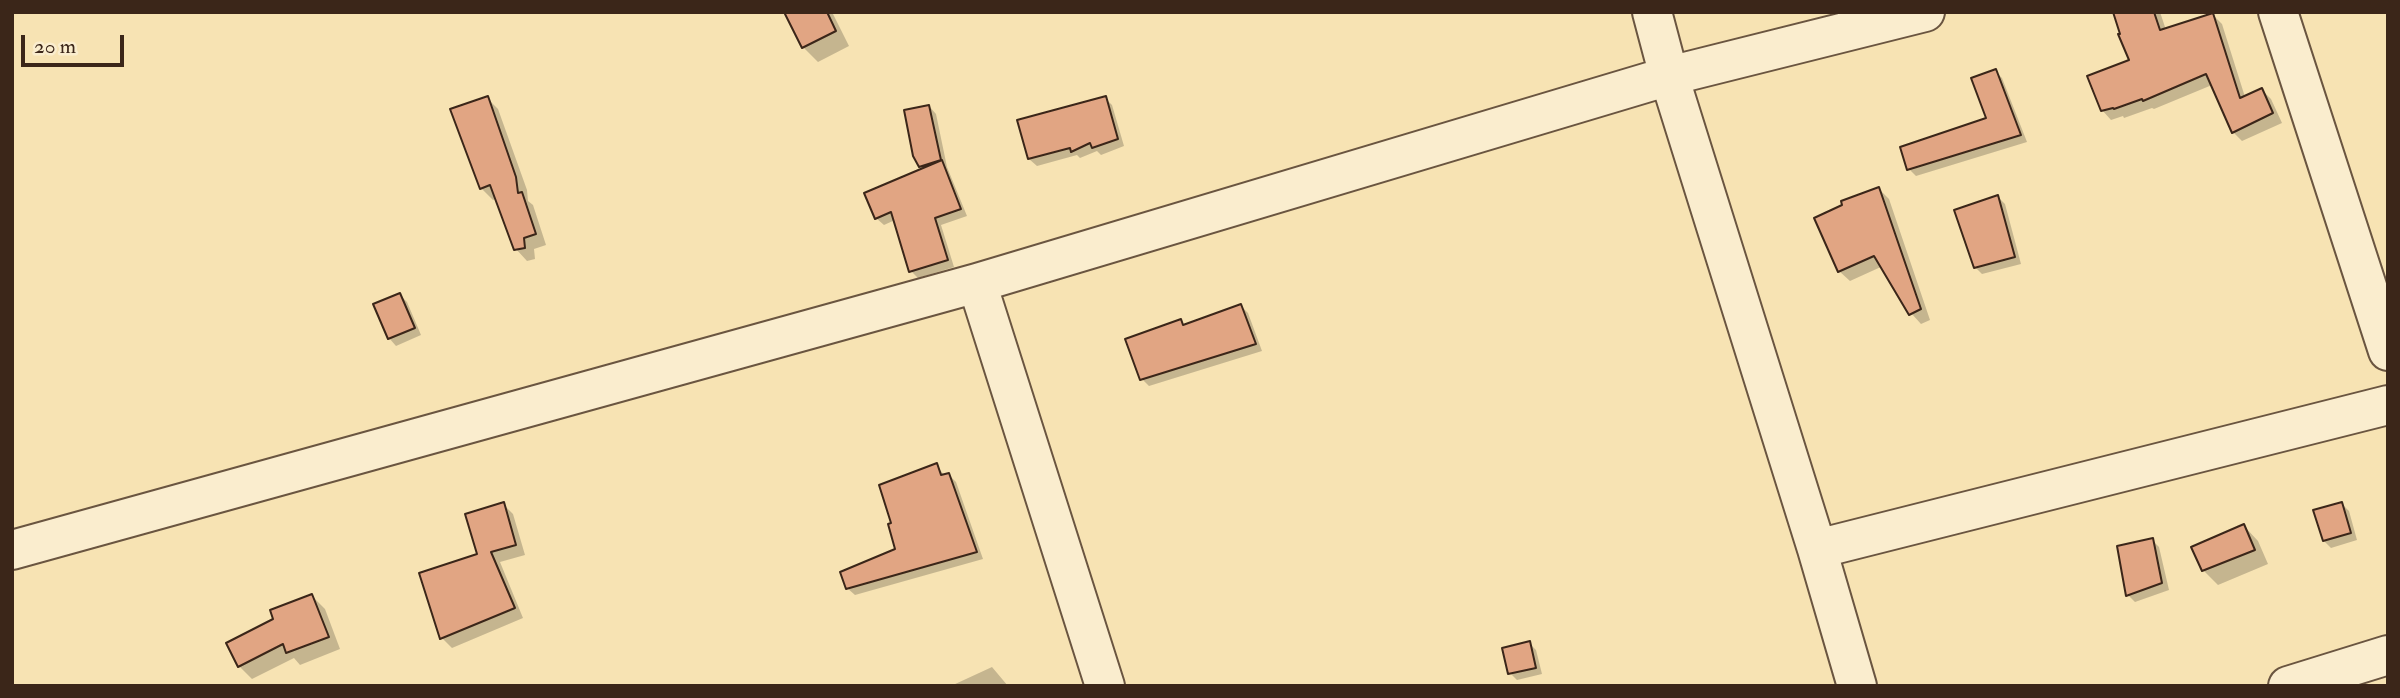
<!DOCTYPE html>
<style>
body{margin:0}
#map{position:relative;width:2400px;height:698px;overflow:hidden;background:#f7e3b3;font-family:"IM FELL Double Pica",serif}
canvas{display:block}
.frame{position:absolute;inset:0;border:14px solid #3b2619;pointer-events:none}
.scale{position:absolute;left:21px;top:35px;width:103px;height:32px;box-sizing:border-box;border:4px solid #3b2619;border-top:0;padding-left:9px;font-size:21px;line-height:24px;white-space:nowrap;color:#3b2619;-webkit-text-stroke:5px #faedce;paint-order:stroke}
</style>
<div id="map">
<canvas width="2400" height="698"></canvas>
<div class="frame"></div>
<div class="scale">20 m</div>
</div>
<script>
const c = document.querySelector('canvas').getContext('2d');
c.lineJoin = 'round';
function paint(path, color) { c.fillStyle = color; c.fill(path, 'evenodd'); }
function strokePath(path, color, width, dash) { c.strokeStyle = color; c.lineWidth = width; c.lineCap = dash ? 'butt' : 'round'; c.setLineDash(dash || []); c.stroke(path); }
paint(new Path2D(`
 M 786,12 L 832,12 L 849,46 L 818,62 L 803,47 Z
 M 2115,12 L 2160,12 L 2166,30 L 2213,15 L 2222,24 L 2245,97 L 2262,90 L 2271,99 L 2282,123 L 2242,141 L 2233,132 L 2212,85 L 2154,109 L 2152,108 L 2124,118 L 2123,116 L 2111,120 L 2102,110 L 2131,61 Z
 M 1995,71 L 2002,78 L 2027,142 L 1916,176 L 1909,169 L 1989,119 Z
 M 487,98 L 498,109 L 527,190 L 528,201 L 533,205 L 546,245 L 534,249 L 535,259 L 527,261 L 516,249 L 497,198 L 493,200 L 481,188 Z
 M 1105,98 L 1112,105 L 1124,146 L 1101,155 L 1097,151 L 1080,158 L 1077,155 L 1037,166 L 1029,159 Z
 M 929,106 L 936,114 L 947,167 L 967,216 L 941,225 L 954,267 L 918,278 L 911,271 L 895,220 L 884,225 L 876,218 L 924,170 L 921,166 Z
 M 1879,189 L 1889,199 L 1930,320 L 1921,324 L 1911,313 L 1883,266 L 1850,281 L 1839,271 Z
 M 1998,197 L 2005,204 L 2021,264 L 1982,274 L 1975,267 Z
 M 400,295 L 407,302 L 421,335 L 396,346 L 389,338 Z
 M 1241,306 L 1248,313 L 1262,351 L 1149,386 L 1142,379 L 1181,321 L 1185,326 Z
 M 936,465 L 945,476 L 949,475 L 956,482 L 983,559 L 855,595 L 847,588 L 897,550 Z
 M 503,504 L 513,514 L 525,555 L 500,562 L 523,618 L 452,648 L 442,638 Z
 M 2342,504 L 2349,511 L 2357,540 L 2331,548 L 2324,541 Z
 M 2244,526 L 2258,541 L 2268,564 L 2218,585 L 2203,570 Z
 M 2152,540 L 2159,547 L 2169,590 L 2135,602 L 2128,595 Z
 M 312,596 L 325,609 L 340,649 L 300,665 L 294,658 L 252,679 L 239,666 L 276,620 Z
 M 1529,643 L 1536,650 L 1542,674 L 1517,680 L 1510,673 Z
 M 992,667 L 1008,686 L 954,686 L 953,685 Z`), '#0003');
const building = new Path2D(`
 M 784,12 L 827,12 L 836,31 L 802,48 Z
 M 2113,12 L 2154,12 L 2160,30 L 2213,13 L 2240,98 L 2262,88 L 2273,113 L 2232,133 L 2206,74 L 2143,101 L 2142,99 L 2114,109 L 2113,108 L 2101,111 L 2087,76 L 2129,60 L 2118,34 L 2120,34 Z
 M 1996,69 L 2021,135 L 1907,170 L 1900,147 L 1986,118 L 1971,78 Z
 M 488,96 L 516,177 L 518,193 L 522,192 L 536,234 L 524,238 L 525,248 L 514,250 L 490,185 L 480,189 L 450,109 Z
 M 1106,96 L 1118,139 L 1092,148 L 1090,143 L 1071,152 L 1070,148 L 1028,159 L 1017,120 Z
 M 929,105 L 941,160 L 919,167 L 913,156 L 904,110 Z
 M 942,160 L 961,209 L 935,218 L 948,260 L 909,272 L 891,212 L 875,219 L 864,193 Z
 M 1879,187 L 1921,309 L 1909,315 L 1874,256 L 1838,272 L 1814,218 L 1842,205 L 1841,201 Z
 M 1998,195 L 2015,257 L 1974,268 L 1954,210 Z
 M 400,293 L 415,328 L 388,339 L 373,304 Z
 M 1241,304 L 1256,344 L 1140,380 L 1125,339 L 1181,319 L 1183,325 Z
 M 937,463 L 941,475 L 949,473 L 977,552 L 846,589 L 840,572 L 895,549 L 888,524 L 891,523 L 879,485 Z
 M 504,502 L 516,545 L 491,552 L 515,608 L 440,639 L 419,573 L 477,554 L 465,514 Z
 M 2342,502 L 2351,533 L 2323,541 L 2313,510 Z
 M 2244,524 L 2255,550 L 2202,571 L 2191,547 Z
 M 2153,538 L 2162,583 L 2126,596 L 2117,546 Z
 M 312,594 L 329,637 L 286,653 L 283,644 L 238,667 L 226,643 L 273,619 L 270,610 Z
 M 1530,641 L 1536,668 L 1508,674 L 1502,648 Z`);
paint(building, '#e1a583');
strokePath(building, '#3b2619', 2);
const minor = new Path2D(`
 M 1652,12 L 1669,76 L 1817,549 L 1857,686
 M 2278,12 L 2388,351
 M 977,283 L 1105,686
 M 1817,549 L 2388,405
 M 12,550 L 977,283 L 1669,76 L 1925,12
 M 2288,686 L 2388,655`);
strokePath(minor, '#6a5540', 42);
strokePath(minor, '#faedce', 38);
</script>
